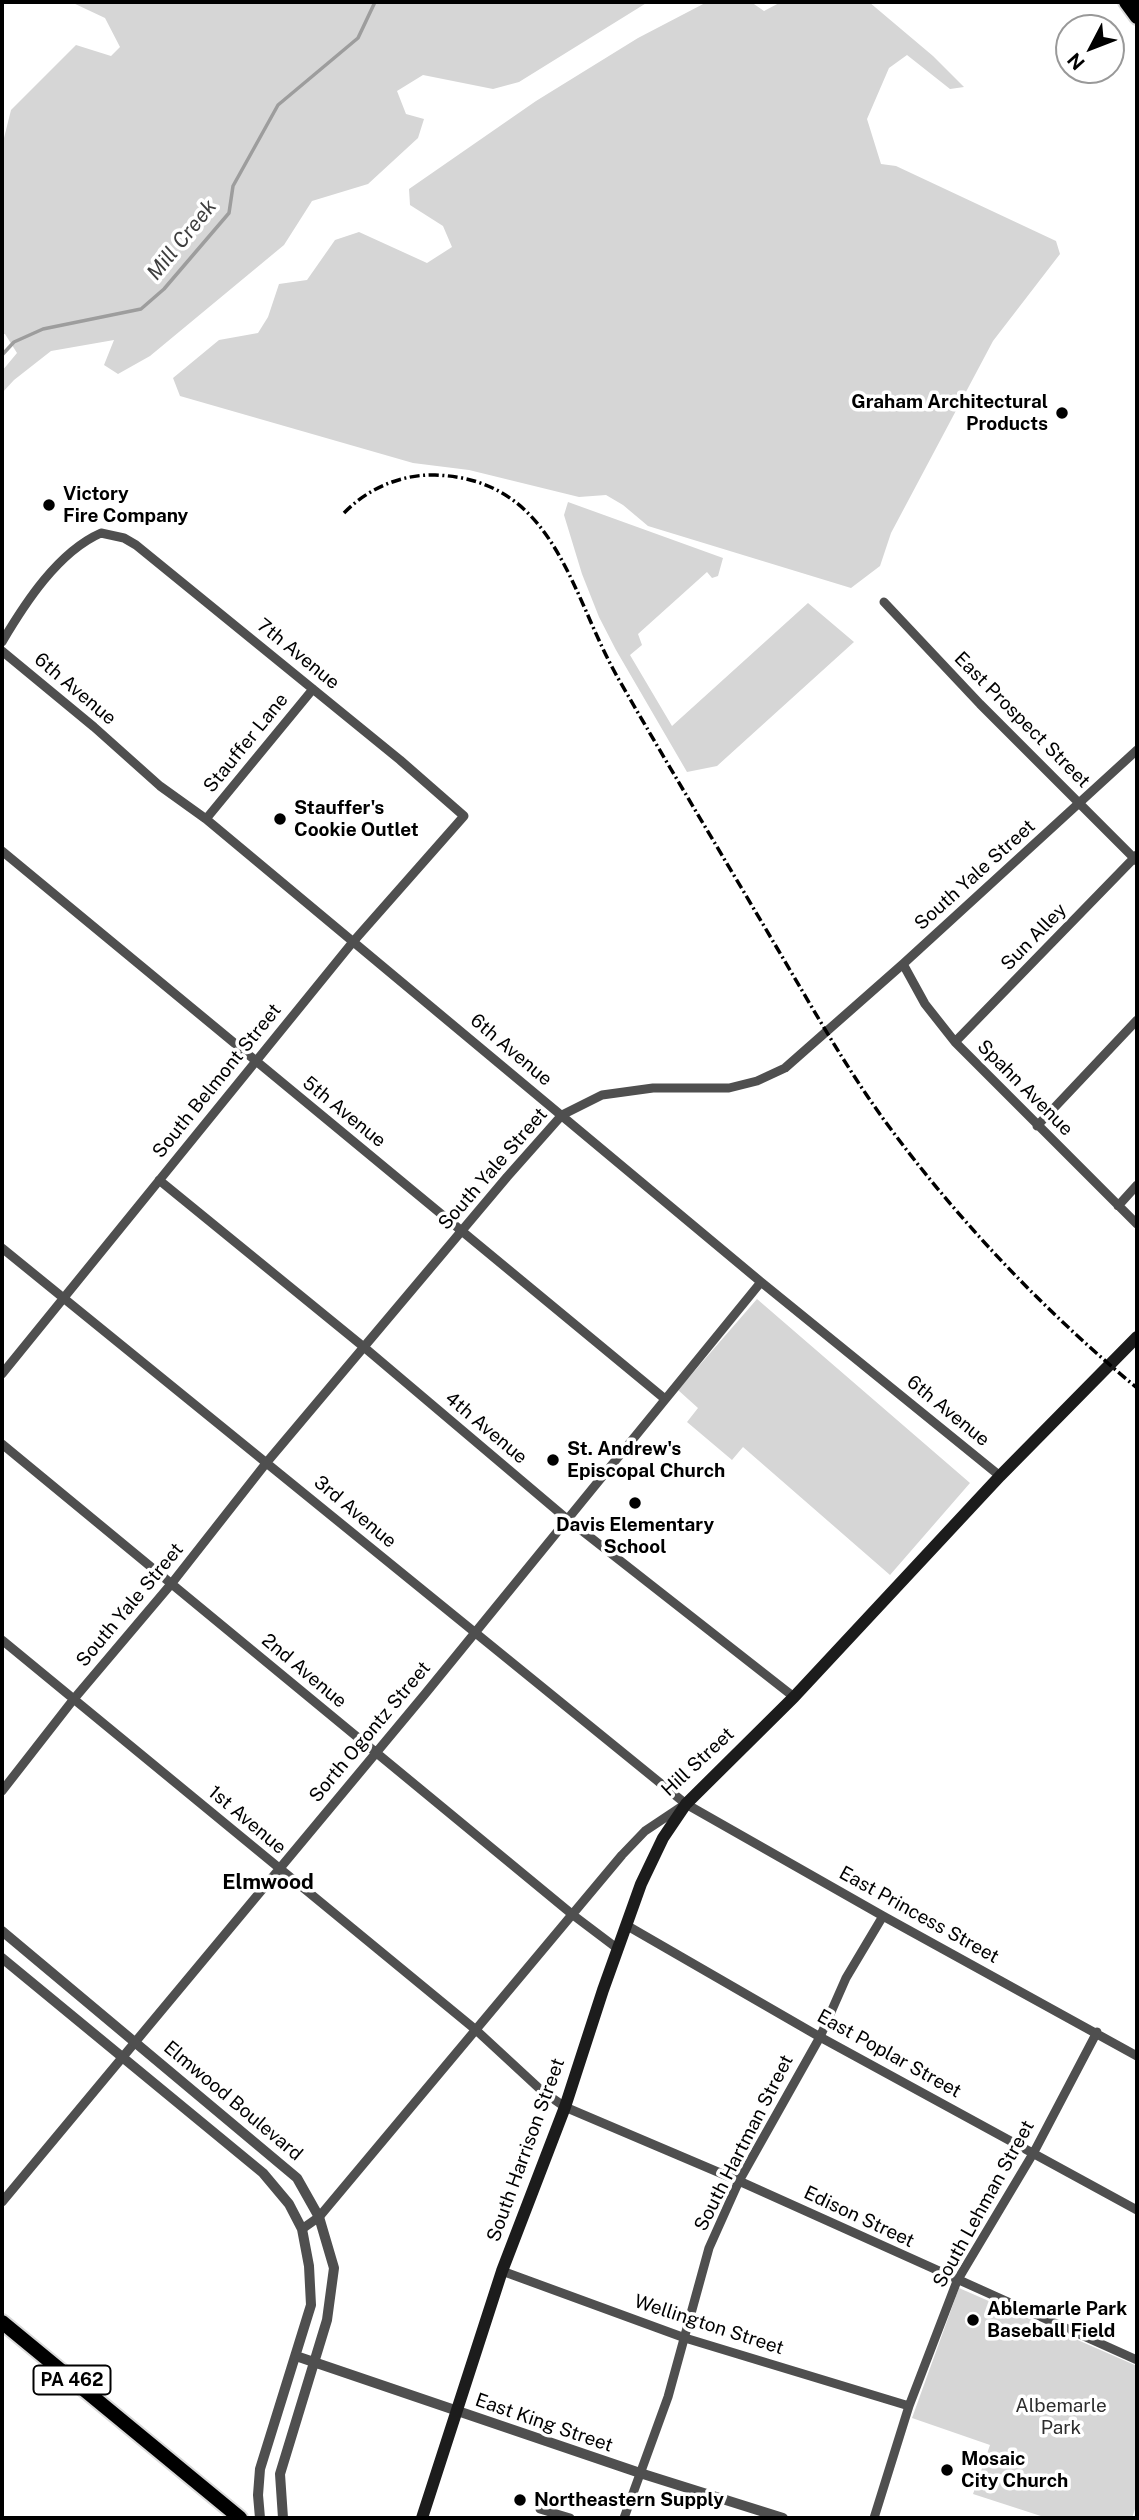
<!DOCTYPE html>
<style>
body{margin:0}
#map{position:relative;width:1139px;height:2520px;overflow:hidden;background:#fff;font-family:"Public Sans",sans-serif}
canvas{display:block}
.frame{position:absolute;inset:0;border:4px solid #000;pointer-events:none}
.north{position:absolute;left:1055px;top:14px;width:70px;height:70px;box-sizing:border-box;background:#fff;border:2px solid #999;border-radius:50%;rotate:228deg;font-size:19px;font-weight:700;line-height:28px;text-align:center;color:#000}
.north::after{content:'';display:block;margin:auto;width:24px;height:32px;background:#000;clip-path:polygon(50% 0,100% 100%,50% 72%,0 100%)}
</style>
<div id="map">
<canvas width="1139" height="2520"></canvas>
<div class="frame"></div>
<div class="north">N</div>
</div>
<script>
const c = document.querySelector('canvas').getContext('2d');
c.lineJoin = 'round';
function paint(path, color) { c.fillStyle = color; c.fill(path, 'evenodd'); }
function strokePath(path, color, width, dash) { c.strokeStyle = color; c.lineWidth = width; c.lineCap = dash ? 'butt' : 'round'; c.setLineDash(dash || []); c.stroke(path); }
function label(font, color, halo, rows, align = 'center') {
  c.font = font + ' "Public Sans",sans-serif'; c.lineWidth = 7; c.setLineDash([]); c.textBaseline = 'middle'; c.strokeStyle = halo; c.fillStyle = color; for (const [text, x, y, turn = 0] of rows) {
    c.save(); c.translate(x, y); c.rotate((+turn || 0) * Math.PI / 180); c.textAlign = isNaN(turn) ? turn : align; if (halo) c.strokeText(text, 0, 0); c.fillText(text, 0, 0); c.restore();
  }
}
paint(new Path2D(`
 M 71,2 L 648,2 L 519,82 L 493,89 L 423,75 L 397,91 L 406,114 L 424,119 L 418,138 L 368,184 L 312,201 L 284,245 L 150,356 L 118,374 L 104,365 L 114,340 L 51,351 L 14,380 L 2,393 L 2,371 L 17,353 L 5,334 L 2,334 L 2,146 L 11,110 L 76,45 L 111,56 L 120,47 L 105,18 Z
 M 707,2 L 751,2 L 764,11 L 781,2 L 869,2 L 933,56 L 964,87 L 950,89 L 907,55 L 889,68 L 867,119 L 881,164 L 896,166 L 1056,241 L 1060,254 L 993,341 L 891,533 L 880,566 L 851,588 L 648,526 L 623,505 L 606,495 L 579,497 L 469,470 L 413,463 L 180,396 L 173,378 L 219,340 L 258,333 L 268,317 L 279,284 L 307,280 L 335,240 L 359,232 L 427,263 L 452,247 L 443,226 L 410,205 L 409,189 L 536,101 L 638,38 Z
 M 568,502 L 723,558 L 718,576 L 712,578 L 707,572 L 638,634 L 642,645 L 630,655 L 672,726 L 808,603 L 854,642 L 717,766 L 687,772 L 616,650 L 599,617 L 582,574 L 564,515 Z
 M 757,1299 L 970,1483 L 890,1575 L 743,1447 L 732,1460 L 687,1422 L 698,1408 L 678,1390 Z
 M 959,2288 L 1137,2366 L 1137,2503 L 1132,2518 L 1047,2518 L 973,2494 L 990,2445 L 912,2418 Z`), '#d6d6d6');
strokePath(new Path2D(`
 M 2,355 L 14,342 L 43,329 L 141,309 L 164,289 L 229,213 L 233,186 L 278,105 L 358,38 L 375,2`), '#9d9d9d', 3.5);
const primary = new Path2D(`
 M 1126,2 L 1137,17
 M 2,2322 L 240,2518`);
strokePath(primary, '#dbdbdb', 18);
strokePath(new Path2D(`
 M 884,602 L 980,704 L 1137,861
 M 2,642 C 25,603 58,552 101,533 L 124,538 L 136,545 L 400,760 L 464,816 L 352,943 L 2,1374
 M 2,651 L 94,727 L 160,786 L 206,819 L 761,1282 L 1000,1476
 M 206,819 L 313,689
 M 2,851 L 665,1399
 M 903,964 L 925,1004 L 955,1042 L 1137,1224
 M 955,1042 L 1137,855
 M 1037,1126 L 1137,1020
 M 159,1180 L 365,1348 L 567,1519 L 794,1697
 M 1118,1206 L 1137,1185
 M 2,1248 L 686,1804 L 883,1916 L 1137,2056
 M 2,1444 L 573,1915 L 618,1949
 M 2,1640 L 476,2030 L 542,2091 L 565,2107 L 739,2181 L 1137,2360
 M 2,1791 L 73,1700 L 172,1583 L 267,1462 L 507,1177 L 562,1115 L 602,1095 L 653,1088 L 729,1088 L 757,1081 L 785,1068 L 903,964 L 1137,750
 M 626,1925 L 820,2037 L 1137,2210
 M 2,2202 L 425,1694 L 761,1282
 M 302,2229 L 319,2217 L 622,1855 L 645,1831 L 681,1807
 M 502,2271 L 685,2338 L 909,2406
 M 540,2509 L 570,2518
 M 624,2518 L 668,2397 L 709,2248 L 739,2181 L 820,2037 L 846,1978 L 883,1916
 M 874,2518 L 909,2406 L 957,2281 L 1034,2152 L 1097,2032`), '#4f4f4f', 9);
strokePath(new Path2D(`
 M 2,1931 L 297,2178 L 319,2217 L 334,2268 L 327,2320 L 280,2474 L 283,2518
 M 2,1958 L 263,2173 L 289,2204 L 302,2229 L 309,2266 L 311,2305 L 260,2469 L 258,2495 L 260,2518
 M 296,2356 L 640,2473 L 783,2518`), '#4f4f4f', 10);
strokePath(new Path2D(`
 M 422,2518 L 502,2271 L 565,2107 L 603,1990 L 641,1884 L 663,1838 L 686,1804 L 794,1697 L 1000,1476 L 1137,1337`), '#1c1c1c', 12);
strokePath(primary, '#000', 14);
strokePath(new Path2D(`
 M 344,513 C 367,489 401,474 435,475 C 556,479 570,594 618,678 C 670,769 724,858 777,948 C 815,1012 851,1077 896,1136 C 967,1230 1047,1313 1137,1388`), '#000', 3.5, [10, 3.5, 2, 3.5]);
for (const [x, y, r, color] of [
 [1062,413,7,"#000"],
 [49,505,7,"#000"],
 [280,819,7,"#000"],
 [553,1460,7,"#000"],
 [635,1503,7,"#000"],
 [973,2320,7,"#000"],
 [947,2470,7,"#000"],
 [520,2500,7,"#000"]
]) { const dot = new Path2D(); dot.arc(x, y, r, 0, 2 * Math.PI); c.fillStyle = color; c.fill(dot); strokePath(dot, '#fff', 2.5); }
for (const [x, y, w] of [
 [72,2380,77]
]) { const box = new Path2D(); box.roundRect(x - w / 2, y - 14.5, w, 29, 5); c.fillStyle = '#fff'; c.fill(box); strokePath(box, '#000', 2); }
label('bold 18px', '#000', null, [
 ["PA 462",72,2380]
]);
label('bold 19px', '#000', '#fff', [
 ["Graham Architectural",1048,402,"right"],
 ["Products",1048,424,"right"],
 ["Victory",63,494],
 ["Fire Company",63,516],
 ["Stauffer's",294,808],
 ["Cookie Outlet",294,830],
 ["St. Andrew's",567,1449],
 ["Episcopal Church",567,1471],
 ["Davis Elementary",635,1525,"center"],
 ["School",635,1547,"center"],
 ["Ablemarle Park",987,2309],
 ["Baseball Field",987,2331],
 ["Mosaic",961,2459],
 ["City Church",961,2481],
 ["Northeastern Supply",534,2500]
], 'left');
label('19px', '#000', '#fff', [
 ["7th Avenue",298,654,39],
 ["6th Avenue",75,689,40],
 ["East Prospect Street",1022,720,45],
 ["Stauffer Lane",246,743,-51],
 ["South Yale Street",975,875,-42],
 ["Sun Alley",1034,937,-46],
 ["6th Avenue",511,1050,40],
 ["South Belmont Street",217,1081,-51],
 ["Spahn Avenue",1025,1088,45],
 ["5th Avenue",344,1112,39],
 ["South Yale Street",493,1169,-49],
 ["6th Avenue",948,1411,39],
 ["4th Avenue",486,1428,40],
 ["3rd Avenue",355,1512,40],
 ["South Yale Street",130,1605,-50],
 ["2nd Avenue",304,1671,40],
 ["Sorth Ogontz Street",370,1732,-50],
 ["Hill Street",698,1762,-43],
 ["1st Avenue",247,1820,40],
 ["East Princess Street",919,1915,29],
 ["East Poplar Street",889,2054,29],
 ["Elmwood Boulevard",233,2101,40],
 ["South Hartman Street",744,2143,-63],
 ["South Harrison Street",526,2150,-70],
 ["South Lehman Street",984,2204,-61],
 ["Edison Street",859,2217,25],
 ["Wellington Street",709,2325,18],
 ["East King Street",544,2423,19]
]);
label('19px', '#2d2d2d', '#fff', [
 ["Albemarle",1061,2406],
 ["Park",1061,2428]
]);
label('italic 21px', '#3e3e3e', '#fff', [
 ["Mill Creek",182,240,-51]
]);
label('bold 21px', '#000', '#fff', [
 ["Elmwood",268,1883]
]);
</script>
